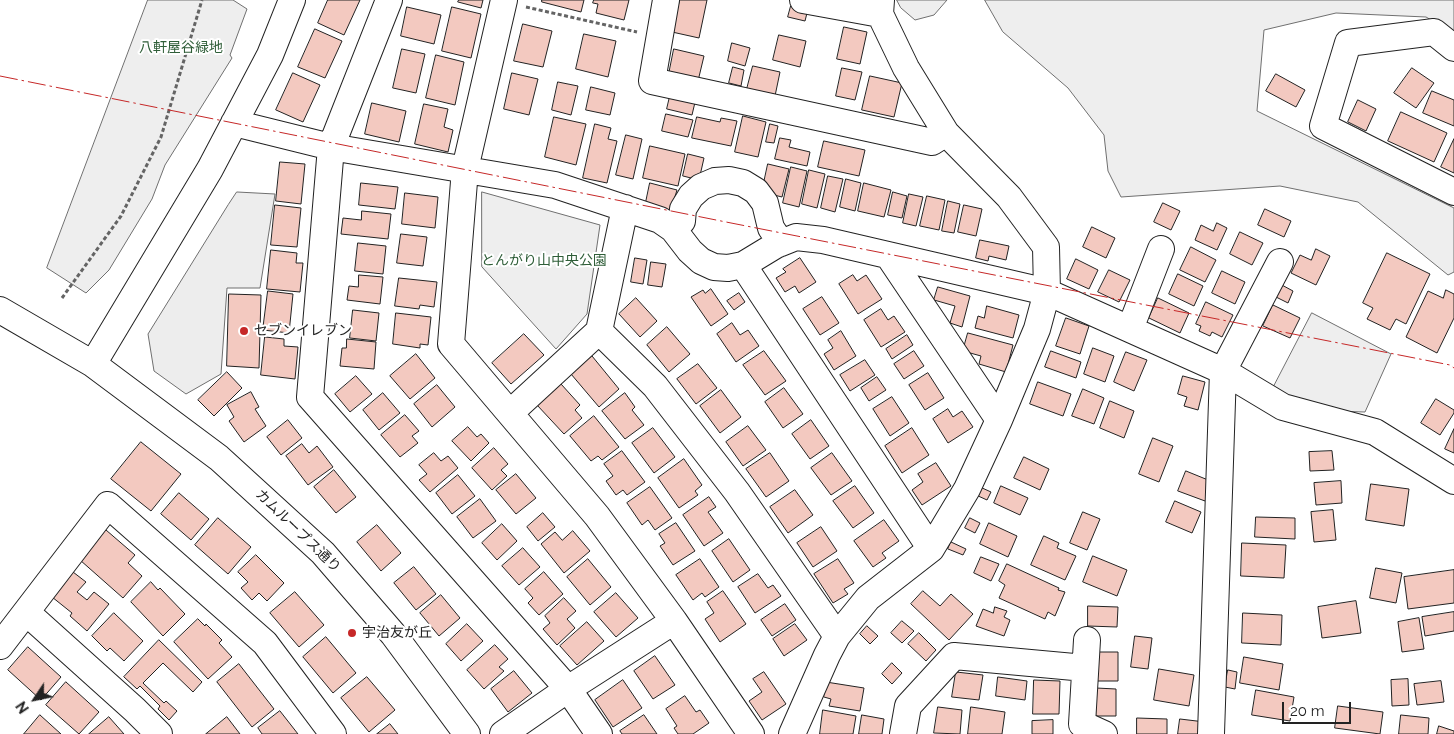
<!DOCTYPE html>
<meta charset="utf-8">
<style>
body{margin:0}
#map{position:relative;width:1454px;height:734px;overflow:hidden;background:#fff;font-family:Raleway,sans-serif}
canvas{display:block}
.north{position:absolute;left:10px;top:674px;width:50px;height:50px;-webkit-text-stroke:4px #fff;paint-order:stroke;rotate:236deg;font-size:14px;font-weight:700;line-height:20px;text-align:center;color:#222}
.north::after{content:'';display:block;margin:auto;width:18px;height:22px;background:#222;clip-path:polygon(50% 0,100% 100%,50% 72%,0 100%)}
.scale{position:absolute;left:1282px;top:702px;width:69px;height:22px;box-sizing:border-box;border:2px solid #222;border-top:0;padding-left:6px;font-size:15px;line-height:18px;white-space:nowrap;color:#222;-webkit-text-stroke:4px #fff;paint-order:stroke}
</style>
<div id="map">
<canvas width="1454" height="734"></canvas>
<div class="north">N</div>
<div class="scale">20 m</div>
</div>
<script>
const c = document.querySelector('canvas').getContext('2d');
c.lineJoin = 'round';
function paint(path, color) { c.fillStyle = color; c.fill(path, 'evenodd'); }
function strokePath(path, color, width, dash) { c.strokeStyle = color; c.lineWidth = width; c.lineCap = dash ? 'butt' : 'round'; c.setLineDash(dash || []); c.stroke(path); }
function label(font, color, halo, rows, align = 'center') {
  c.font = font + ' Raleway,"Noto Sans JP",sans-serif'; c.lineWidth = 4; c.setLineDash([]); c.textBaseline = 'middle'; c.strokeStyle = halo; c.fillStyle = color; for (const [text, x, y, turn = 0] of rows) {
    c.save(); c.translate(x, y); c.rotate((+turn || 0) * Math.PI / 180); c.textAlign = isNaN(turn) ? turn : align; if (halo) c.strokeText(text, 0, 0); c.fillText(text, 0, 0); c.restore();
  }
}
const green = new Path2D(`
 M 148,0 L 233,0 L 247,9 L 230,55 L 232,58 L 165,165 L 152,199 L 109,270 L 86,293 L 47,268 Z
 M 897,0 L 947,0 L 934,15 L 915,20 L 901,8 Z
 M 985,0 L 1454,0 L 1454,33 L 1426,17 L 1336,13 L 1264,30 L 1257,111 L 1454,208 L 1454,272 L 1448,275 L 1358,202 L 1280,186 L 1121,197 L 1108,171 L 1104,135 L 1068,88 L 1003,32 Z
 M 482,192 L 600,225 L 587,314 L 556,349 L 482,267 Z
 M 1312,313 L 1391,354 L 1365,412 L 1333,411 L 1271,392 Z`);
paint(green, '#eee');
strokePath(green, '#6f6f6f', 1);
const parking = new Path2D(`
 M 237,192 L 275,194 L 260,288 L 227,288 L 221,374 L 186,394 L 154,371 L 148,334 L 228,205 Z`);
paint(parking, '#ededed');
strokePath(parking, '#6f6f6f', 1);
const building = new Path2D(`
 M 328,0 L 360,0 L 344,35 L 318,23 Z
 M 459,0 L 483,0 L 481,8 L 458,2 Z
 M 542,0 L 584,0 L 581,12 L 542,2 Z
 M 594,0 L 629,0 L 624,20 L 596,13 L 598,4 L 593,3 Z
 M 680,0 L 707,0 L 699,38 L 672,32 Z
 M 791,6 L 808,9 L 805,21 L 788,17 Z
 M 407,7 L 441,15 L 434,44 L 401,36 Z
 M 452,7 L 481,14 L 471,58 L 442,51 Z
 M 523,24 L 552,31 L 543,67 L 514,61 Z
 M 844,27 L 867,32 L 860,64 L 837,59 Z
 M 315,29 L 342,41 L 325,78 L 298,67 Z
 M 584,34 L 616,41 L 608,77 L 576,69 Z
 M 779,35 L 806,41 L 800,67 L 773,60 Z
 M 732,43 L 750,48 L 745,66 L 728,61 Z
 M 402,49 L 425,54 L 416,93 L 393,88 Z
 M 674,49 L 704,56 L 698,81 L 669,74 Z
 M 436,55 L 464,62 L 455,105 L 426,98 Z
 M 753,66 L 780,72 L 775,96 L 747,89 Z
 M 733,67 L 744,70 L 741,86 L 729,83 Z
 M 842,68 L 862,72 L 855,100 L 836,96 Z
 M 1412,68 L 1434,83 L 1416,108 L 1394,93 Z
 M 293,73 L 320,85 L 303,122 L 276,110 Z
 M 512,73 L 538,79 L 529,115 L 504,109 Z
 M 1276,74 L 1305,90 L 1296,107 L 1266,91 Z
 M 870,76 L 902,83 L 894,117 L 862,110 Z
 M 558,82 L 578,86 L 571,115 L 552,110 Z
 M 591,87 L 615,93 L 610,115 L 586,110 Z
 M 1432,91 L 1454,100 L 1454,126 L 1423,113 Z
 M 671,92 L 696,98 L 692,115 L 667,109 Z
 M 1358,100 L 1376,109 L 1366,131 L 1348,122 Z
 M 372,103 L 406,111 L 399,142 L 365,134 Z
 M 424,104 L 448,109 L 444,127 L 453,130 L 448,152 L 415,144 Z
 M 1401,112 L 1447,133 L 1434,162 L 1388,141 Z
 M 666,114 L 693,120 L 688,137 L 662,131 Z
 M 743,116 L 766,122 L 758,157 L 735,152 Z
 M 554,117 L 586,124 L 576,165 L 545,157 Z
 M 697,117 L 720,122 L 721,118 L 737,121 L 731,146 L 692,138 Z
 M 595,124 L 611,128 L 608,139 L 617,141 L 607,183 L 583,178 Z
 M 770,124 L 778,126 L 774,143 L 766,142 Z
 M 626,135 L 642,139 L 633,179 L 616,175 Z
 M 780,138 L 791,140 L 789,147 L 810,152 L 807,166 L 775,159 Z
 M 1454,139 L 1454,173 L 1441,167 Z
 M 824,141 L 865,150 L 859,176 L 818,167 Z
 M 650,146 L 685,154 L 678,186 L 643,178 Z
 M 688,154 L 704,158 L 699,180 L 683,176 Z
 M 280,162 L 305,164 L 301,204 L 276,201 Z
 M 768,164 L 789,169 L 782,197 L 762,192 Z
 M 791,167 L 807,171 L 799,207 L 783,203 Z
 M 809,170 L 825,174 L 817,208 L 802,204 Z
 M 828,176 L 843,179 L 835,212 L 821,208 Z
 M 846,179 L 861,183 L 855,211 L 840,207 Z
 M 361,183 L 398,187 L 395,209 L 359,205 Z
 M 650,183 L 677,190 L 670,213 L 645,207 Z
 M 864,183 L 891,190 L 884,217 L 858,211 Z
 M 893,192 L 907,196 L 902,218 L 888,215 Z
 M 405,193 L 438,197 L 435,228 L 402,224 Z
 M 909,194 L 923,197 L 916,226 L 903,223 Z
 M 927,196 L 945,200 L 939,230 L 920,226 Z
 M 948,201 L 960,204 L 954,233 L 942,231 Z
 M 1163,203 L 1180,211 L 1171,230 L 1154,222 Z
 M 275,205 L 301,208 L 297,247 L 271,245 Z
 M 964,205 L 982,209 L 976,236 L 958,232 Z
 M 1265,209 L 1291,221 L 1284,237 L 1258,225 Z
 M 362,211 L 391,214 L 388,239 L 341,234 L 343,218 L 361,220 Z
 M 1217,223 L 1227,228 L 1217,250 L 1195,240 L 1201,225 L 1213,231 Z
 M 1092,227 L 1115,238 L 1106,258 L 1083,247 Z
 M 1240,232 L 1263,243 L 1252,265 L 1230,254 Z
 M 401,234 L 427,237 L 423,266 L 397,263 Z
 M 980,240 L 1009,246 L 1006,260 L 989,256 L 988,261 L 976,258 Z
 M 358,243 L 386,246 L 383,274 L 355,271 Z
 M 1191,247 L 1216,260 L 1205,282 L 1180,270 Z
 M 1316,249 L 1330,256 L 1316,285 L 1291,273 L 1300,255 L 1311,260 Z
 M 271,250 L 297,253 L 296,263 L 303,263 L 300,292 L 267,289 Z
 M 1387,253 L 1430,274 L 1406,324 L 1396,319 L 1390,330 L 1367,319 L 1373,308 L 1363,303 Z
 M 635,258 L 647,260 L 643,284 L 631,282 Z
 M 800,258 L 816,282 L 799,293 L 795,286 L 785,292 L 776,278 L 786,272 L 783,269 Z
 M 1076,259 L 1098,270 L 1089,289 L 1067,279 Z
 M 651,262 L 666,264 L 662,287 L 648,285 Z
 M 1109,270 L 1130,280 L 1119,302 L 1098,292 Z
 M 1222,271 L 1245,282 L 1235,304 L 1212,293 Z
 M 1178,274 L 1203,286 L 1194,306 L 1169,294 Z
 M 359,275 L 383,277 L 380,304 L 347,300 L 349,286 L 358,287 Z
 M 853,275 L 857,281 L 866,275 L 882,299 L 858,314 L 839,284 Z
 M 399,278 L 437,282 L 434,307 L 420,305 L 419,309 L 395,306 Z
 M 1280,284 L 1293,291 L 1288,303 L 1274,296 Z
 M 938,287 L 970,296 L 962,327 L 950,323 L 955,306 L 934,300 Z
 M 711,289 L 728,314 L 711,326 L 691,297 L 703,290 L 705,293 Z
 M 1446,290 L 1454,294 L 1454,318 L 1437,353 L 1406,337 L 1428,291 L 1443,298 Z
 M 268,291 L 293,294 L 289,333 L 263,330 Z
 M 739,293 L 745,302 L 734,310 L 727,301 Z
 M 229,294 L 261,295 L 259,368 L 227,366 Z
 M 822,297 L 839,323 L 820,335 L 803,309 Z
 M 636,298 L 657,321 L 640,337 L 619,314 Z
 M 1158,298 L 1189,313 L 1180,333 L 1149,318 Z
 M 1206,302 L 1233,315 L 1222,337 L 1212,332 L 1210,336 L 1199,331 L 1201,326 L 1196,324 Z
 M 1273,305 L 1300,318 L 1290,338 L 1263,326 Z
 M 987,306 L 1019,315 L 1013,338 L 975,328 L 978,316 L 984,318 Z
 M 881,309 L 888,320 L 894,316 L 905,332 L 881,347 L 864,320 Z
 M 353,310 L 379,313 L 376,341 L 350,338 Z
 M 396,313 L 431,317 L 428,345 L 420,344 L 420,348 L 393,344 Z
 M 1066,318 L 1089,326 L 1080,354 L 1056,346 Z
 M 732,323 L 740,335 L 748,330 L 759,346 L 736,362 L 717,334 Z
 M 667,327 L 690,354 L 669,372 L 647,345 Z
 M 841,331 L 856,356 L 834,370 L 824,354 L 833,348 L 828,340 Z
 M 968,333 L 1013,345 L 1006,372 L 979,364 L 981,356 L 963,351 Z
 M 524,334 L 544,355 L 511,384 L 492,363 Z
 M 907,335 L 913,345 L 892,359 L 886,349 Z
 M 265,337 L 284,339 L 284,346 L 298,347 L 295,379 L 261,375 Z
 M 347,339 L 376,342 L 374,369 L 340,366 L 342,348 L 346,348 Z
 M 1093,348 L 1114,356 L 1105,382 L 1084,374 Z
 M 764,351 L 786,381 L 765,395 L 743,365 Z
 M 914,351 L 924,366 L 904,379 L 894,364 Z
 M 1051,351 L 1081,362 L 1076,378 L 1045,367 Z
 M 1126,352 L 1147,360 L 1134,391 L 1114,382 Z
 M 416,354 L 435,378 L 410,399 L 390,376 Z
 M 592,356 L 619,389 L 599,407 L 571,374 Z
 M 865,360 L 875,375 L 850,391 L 840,375 Z
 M 698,364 L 717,388 L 696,404 L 677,379 Z
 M 227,372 L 242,388 L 214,416 L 198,400 Z
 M 928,373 L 944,398 L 925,410 L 909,385 Z
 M 356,376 L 372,394 L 350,412 L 335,394 Z
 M 1183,376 L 1205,382 L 1198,410 L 1184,406 L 1187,397 L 1178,394 Z
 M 877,377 L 886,390 L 869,401 L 861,388 Z
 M 1038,382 L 1071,394 L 1063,416 L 1030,404 Z
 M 561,384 L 580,405 L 575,410 L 582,418 L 564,434 L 537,405 Z
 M 437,385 L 455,407 L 432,427 L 414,404 Z
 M 784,388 L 803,414 L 783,428 L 765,402 Z
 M 1083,389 L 1104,398 L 1094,424 L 1072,416 Z
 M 721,390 L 741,417 L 720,433 L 700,406 Z
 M 251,392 L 259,407 L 255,409 L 266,426 L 244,442 L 229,421 L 234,417 L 227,405 Z
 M 383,393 L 400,413 L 379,430 L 363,410 Z
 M 625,393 L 635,407 L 632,410 L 644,425 L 625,439 L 602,411 Z
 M 892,397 L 909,423 L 890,436 L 873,409 Z
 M 1436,399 L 1454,410 L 1454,413 L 1440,435 L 1421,423 Z
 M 1110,401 L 1134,411 L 1124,438 L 1100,428 Z
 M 948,409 L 953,417 L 962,411 L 973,427 L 948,443 L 933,419 Z
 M 405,415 L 419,431 L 412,436 L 418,443 L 400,457 L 381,435 Z
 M 594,416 L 619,447 L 602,460 L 598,456 L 591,461 L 570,436 Z
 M 288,420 L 302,438 L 281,455 L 267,437 Z
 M 811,420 L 829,446 L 810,459 L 792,434 Z
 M 748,426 L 766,450 L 743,466 L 726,442 Z
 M 468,427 L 477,437 L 481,434 L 489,443 L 471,461 L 452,441 Z
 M 653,428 L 675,457 L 654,473 L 632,443 Z
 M 912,428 L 929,455 L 902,473 L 885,446 Z
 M 1454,429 L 1454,453 L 1445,449 Z
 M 1153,438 L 1173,446 L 1159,482 L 1139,474 Z
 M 141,442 L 181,474 L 151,511 L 111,479 Z
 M 302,444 L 309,453 L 317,446 L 333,467 L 308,485 L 286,456 Z
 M 494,448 L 508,464 L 501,470 L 507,476 L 492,490 L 472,468 Z
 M 622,451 L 645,482 L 627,495 L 623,490 L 616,495 L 606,481 L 613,476 L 604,464 Z
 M 1332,451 L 1334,470 L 1310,471 L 1309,452 Z
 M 434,453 L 441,461 L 448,456 L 458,468 L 430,492 L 419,480 L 427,474 L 419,465 Z
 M 770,453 L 789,481 L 766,497 L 746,469 Z
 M 832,453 L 852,481 L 831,495 L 811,468 Z
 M 1024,457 L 1049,469 L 1040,490 L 1014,478 Z
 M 684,459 L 702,485 L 695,491 L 698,495 L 679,508 L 658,478 Z
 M 936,463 L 951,486 L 922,505 L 912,490 L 923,482 L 918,474 Z
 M 334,470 L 356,497 L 336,513 L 314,487 Z
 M 1186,471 L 1213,482 L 1205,501 L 1178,491 Z
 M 516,474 L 536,498 L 516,514 L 496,490 Z
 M 458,475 L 475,496 L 452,514 L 436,493 Z
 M 1341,481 L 1342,503 L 1316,505 L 1314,483 Z
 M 1371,484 L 1409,489 L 1404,526 L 1366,520 Z
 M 855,486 L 874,513 L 853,528 L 833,501 Z
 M 1001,486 L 1028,498 L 1020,515 L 994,503 Z
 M 650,487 L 672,518 L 655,530 L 648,520 L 642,525 L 627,503 Z
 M 980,487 L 991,492 L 987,500 L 976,495 Z
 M 795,490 L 813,515 L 788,533 L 770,507 Z
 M 179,493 L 209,519 L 191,540 L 161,514 Z
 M 709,497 L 716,507 L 708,512 L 723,533 L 704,546 L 683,515 Z
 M 480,499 L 496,521 L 473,538 L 457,517 Z
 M 1175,501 L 1201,512 L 1192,533 L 1166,522 Z
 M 1333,510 L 1336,540 L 1314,542 L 1311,512 Z
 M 1083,512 L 1100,519 L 1087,550 L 1070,543 Z
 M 543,513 L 555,527 L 538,541 L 527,527 Z
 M 1256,517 L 1295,518 L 1295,539 L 1255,537 Z
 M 218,518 L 251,547 L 228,574 L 195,545 Z
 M 970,518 L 980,523 L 975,533 L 965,528 Z
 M 884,520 L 899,541 L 882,553 L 886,558 L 873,567 L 854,541 Z
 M 676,523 L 695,551 L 673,565 L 660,546 L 665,543 L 659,534 Z
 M 989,523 L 1017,536 L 1008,557 L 980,544 Z
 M 502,524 L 517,541 L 497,560 L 482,543 Z
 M 377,525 L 401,553 L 381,571 L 357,542 Z
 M 821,527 L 837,551 L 813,567 L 797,543 Z
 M 106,530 L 135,555 L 128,563 L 142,576 L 123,598 L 80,560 Z
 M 573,531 L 590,551 L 564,573 L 541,544 L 555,532 L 562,540 Z
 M 1044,536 L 1059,543 L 1057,548 L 1076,556 L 1065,580 L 1031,565 Z
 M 729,539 L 750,570 L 733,582 L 712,551 Z
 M 951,542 L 966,549 L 963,555 L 948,549 Z
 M 1242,543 L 1286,545 L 1284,578 L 1241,576 Z
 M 523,548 L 540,567 L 519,585 L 502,566 Z
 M 256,555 L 284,583 L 267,601 L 259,593 L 252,600 L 241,588 L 248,582 L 238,572 Z
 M 1093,556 L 1127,570 L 1117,596 L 1083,582 Z
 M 981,557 L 999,564 L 991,581 L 974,573 Z
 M 588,559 L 611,587 L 590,605 L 567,577 Z
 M 700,559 L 719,587 L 705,597 L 702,593 L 693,600 L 676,575 Z
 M 838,559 L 854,583 L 844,589 L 848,594 L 833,603 L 814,574 Z
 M 1007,564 L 1059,588 L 1058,590 L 1065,592 L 1055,616 L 1048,612 L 1045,619 L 999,598 L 1005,585 L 999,581 Z
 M 414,567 L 436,594 L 416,610 L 394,583 Z
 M 1376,568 L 1402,573 L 1396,603 L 1370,598 Z
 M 1454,570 L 1454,603 L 1408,609 L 1404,577 Z
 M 73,572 L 86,582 L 77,592 L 87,600 L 94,592 L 109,604 L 87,631 L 70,616 L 72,613 L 52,597 Z
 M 544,572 L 563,594 L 539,615 L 528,603 L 533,598 L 525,589 Z
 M 758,574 L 768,588 L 773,585 L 781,596 L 755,613 L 738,587 Z
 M 151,582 L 158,590 L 160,588 L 185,614 L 163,636 L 131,602 Z
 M 723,591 L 746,624 L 720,642 L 705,619 L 714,613 L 707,602 Z
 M 923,591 L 940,606 L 951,594 L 973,614 L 949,640 L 911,604 Z
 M 295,592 L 324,625 L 299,647 L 270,613 Z
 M 616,593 L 638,618 L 616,637 L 594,612 Z
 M 441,595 L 460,618 L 439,636 L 420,613 Z
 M 564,598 L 576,611 L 567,619 L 575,628 L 557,645 L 543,629 L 550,623 L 545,616 Z
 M 1356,601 L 1361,633 L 1322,638 L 1318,607 Z
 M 785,604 L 796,620 L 772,636 L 761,620 Z
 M 1088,606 L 1118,607 L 1117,627 L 1088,626 Z
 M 995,607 L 1007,611 L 1004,617 L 1010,620 L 1004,636 L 976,626 L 983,609 L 993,613 Z
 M 1454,612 L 1454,631 L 1425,636 L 1422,617 Z
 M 114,613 L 143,641 L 124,661 L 110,648 L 107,651 L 92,636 Z
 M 1243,613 L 1282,615 L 1281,645 L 1242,643 Z
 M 1419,618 L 1424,649 L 1402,652 L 1398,622 Z
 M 198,619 L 205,626 L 206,624 L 222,640 L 219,643 L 232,657 L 208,679 L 174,642 Z
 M 902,621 L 914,631 L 902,643 L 891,633 Z
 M 587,622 L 604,641 L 577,665 L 560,646 Z
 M 467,624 L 483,641 L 461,661 L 446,644 Z
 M 795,624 L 807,640 L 784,656 L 773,639 Z
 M 867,626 L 878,636 L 870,644 L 860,634 Z
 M 919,633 L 936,650 L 926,661 L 908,644 Z
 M 1135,636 L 1152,638 L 1148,669 L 1131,667 Z
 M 326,637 L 356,673 L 333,693 L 303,657 Z
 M 159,640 L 202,682 L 193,692 L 163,663 L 143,683 L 164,703 L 166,701 L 177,711 L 169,720 L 158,709 L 160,706 L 140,686 L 137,689 L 124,677 Z
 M 495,645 L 508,659 L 499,667 L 504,671 L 484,689 L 467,670 Z
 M 28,647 L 61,677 L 41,700 L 8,670 Z
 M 1097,652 L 1118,652 L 1118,681 L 1096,681 Z
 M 655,656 L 675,685 L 653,699 L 634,671 Z
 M 1244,657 L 1283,664 L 1279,690 L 1240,683 Z
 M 892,663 L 902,673 L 892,684 L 882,674 Z
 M 239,664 L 274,709 L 252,727 L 217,682 Z
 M 1159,669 L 1194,675 L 1189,706 L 1154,700 Z
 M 1228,670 L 1237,672 L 1235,689 L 1225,687 Z
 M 514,671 L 532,693 L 508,712 L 491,689 Z
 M 764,672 L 786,704 L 762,720 L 749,701 L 762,692 L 753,679 Z
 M 956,672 L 983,675 L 979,700 L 952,697 Z
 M 367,677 L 395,710 L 369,732 L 341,698 Z
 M 998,677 L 1027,681 L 1025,700 L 996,696 Z
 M 1408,679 L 1409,705 L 1392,706 L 1391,680 Z
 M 623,680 L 642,708 L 613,727 L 595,700 Z
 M 1034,680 L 1060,681 L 1059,714 L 1033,714 Z
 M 1441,681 L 1444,702 L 1417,705 L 1414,684 Z
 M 66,682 L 99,712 L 79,734 L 46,705 Z
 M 826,682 L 864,688 L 860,711 L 829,706 L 831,699 L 824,697 Z
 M 1096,688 L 1116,689 L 1116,716 L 1096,716 Z
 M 1256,690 L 1294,697 L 1290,721 L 1252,715 Z
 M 685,696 L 696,712 L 700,710 L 709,723 L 693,734 L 678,734 L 674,728 L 677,726 L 666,709 Z
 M 1338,706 L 1383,712 L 1380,734 L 1335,728 Z
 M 938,707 L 962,710 L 960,734 L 934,733 Z
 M 971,707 L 1005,712 L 1002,734 L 968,734 Z
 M 823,710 L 856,716 L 853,734 L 820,734 Z
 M 280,711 L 298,734 L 262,734 L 258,728 Z
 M 40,715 L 61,734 L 24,734 Z
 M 644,715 L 657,734 L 622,734 L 620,731 Z
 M 862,715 L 884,719 L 882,734 L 859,734 Z
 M 1401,715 L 1429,718 L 1428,734 L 1399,734 Z
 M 109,717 L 124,734 L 89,734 Z
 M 227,717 L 240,734 L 206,734 Z
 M 1137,718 L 1167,719 L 1167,734 L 1137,734 Z
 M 1180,719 L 1205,722 L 1203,734 L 1178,734 Z
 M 1053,720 L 1053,734 L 1032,734 L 1032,721 Z
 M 390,724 L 398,734 L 377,734 Z
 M 1439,726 L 1454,731 L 1454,734 L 1437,734 Z`);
paint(building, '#f3c9c0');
strokePath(building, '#222', 1);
const minor = new Path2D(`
 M 389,0 L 331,147 L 310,397 L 568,689 L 599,734
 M 504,0 L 465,169 L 451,344 L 597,516 L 674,621 L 751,734
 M 666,0 L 652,81 L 932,142 L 946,133
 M 803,0 L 880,14
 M 1454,48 L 1434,32 L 1348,43 L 1323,126 L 1454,192
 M 234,123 L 331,147 L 555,185 L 660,220 L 673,229 L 690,251 L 701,261 L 714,267 L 728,268 L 743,265 L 776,245 L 796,237 L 823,240 L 1047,292 L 1223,371 L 1283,407 L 1375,432 L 1454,481
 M 673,229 L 682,221 L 683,209 L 691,196 L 701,187 L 715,181 L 729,180 L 743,183 L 756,191 L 765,203 L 771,228 L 781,243
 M 888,255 L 999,420
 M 743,265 L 931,549
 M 0,310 L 93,364 L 219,458 L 323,553 L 393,634 L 467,734
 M 1130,329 L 1161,249
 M 599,331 L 655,386 L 737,492 L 837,636
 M 93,364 L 210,169 L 270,55 L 292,0
 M 510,413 L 599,331 L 625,208
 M 26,612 L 135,710 L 159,734
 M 1087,640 L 1082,724 L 1104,734
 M 0,646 L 108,505 L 265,643 L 333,734
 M 503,734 L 568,689 L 674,621
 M 792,734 L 827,655 L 837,636 L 868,598 L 931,549 L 967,489 L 999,420 L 1037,329 L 1047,292 L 1046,247 L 1009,197 L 946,133 L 906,68 L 880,14 L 881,0
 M 903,734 L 908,706 L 954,656 L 1085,668
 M 1211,734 L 1223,371 L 1280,262`);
strokePath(minor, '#222', 28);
strokePath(new Path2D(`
 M 526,7 L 637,32
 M 62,298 L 121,216 L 161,137 L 202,0`), '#646464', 3, [4, 2.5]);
strokePath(minor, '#fff', 26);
strokePath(new Path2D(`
 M 0,76 L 726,222 L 1450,365 L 1454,368`), '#c62828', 1, [18, 4, 2.5, 4]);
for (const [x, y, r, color] of [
 [244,331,5,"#c62828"],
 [352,633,5,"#c62828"]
]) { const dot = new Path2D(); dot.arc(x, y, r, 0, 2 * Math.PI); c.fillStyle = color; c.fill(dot); strokePath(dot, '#fff', 2); }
label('14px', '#2f5e38', '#fff', [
 ["八軒屋谷緑地",181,48],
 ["とんがり山中央公園",544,261]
]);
label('14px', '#222', '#fff', [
 ["セブンイレブン",254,331],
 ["宇治友が丘",362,633]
], 'left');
label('14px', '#222', '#fff', [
 ["カムループス通り",298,531,44]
]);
</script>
